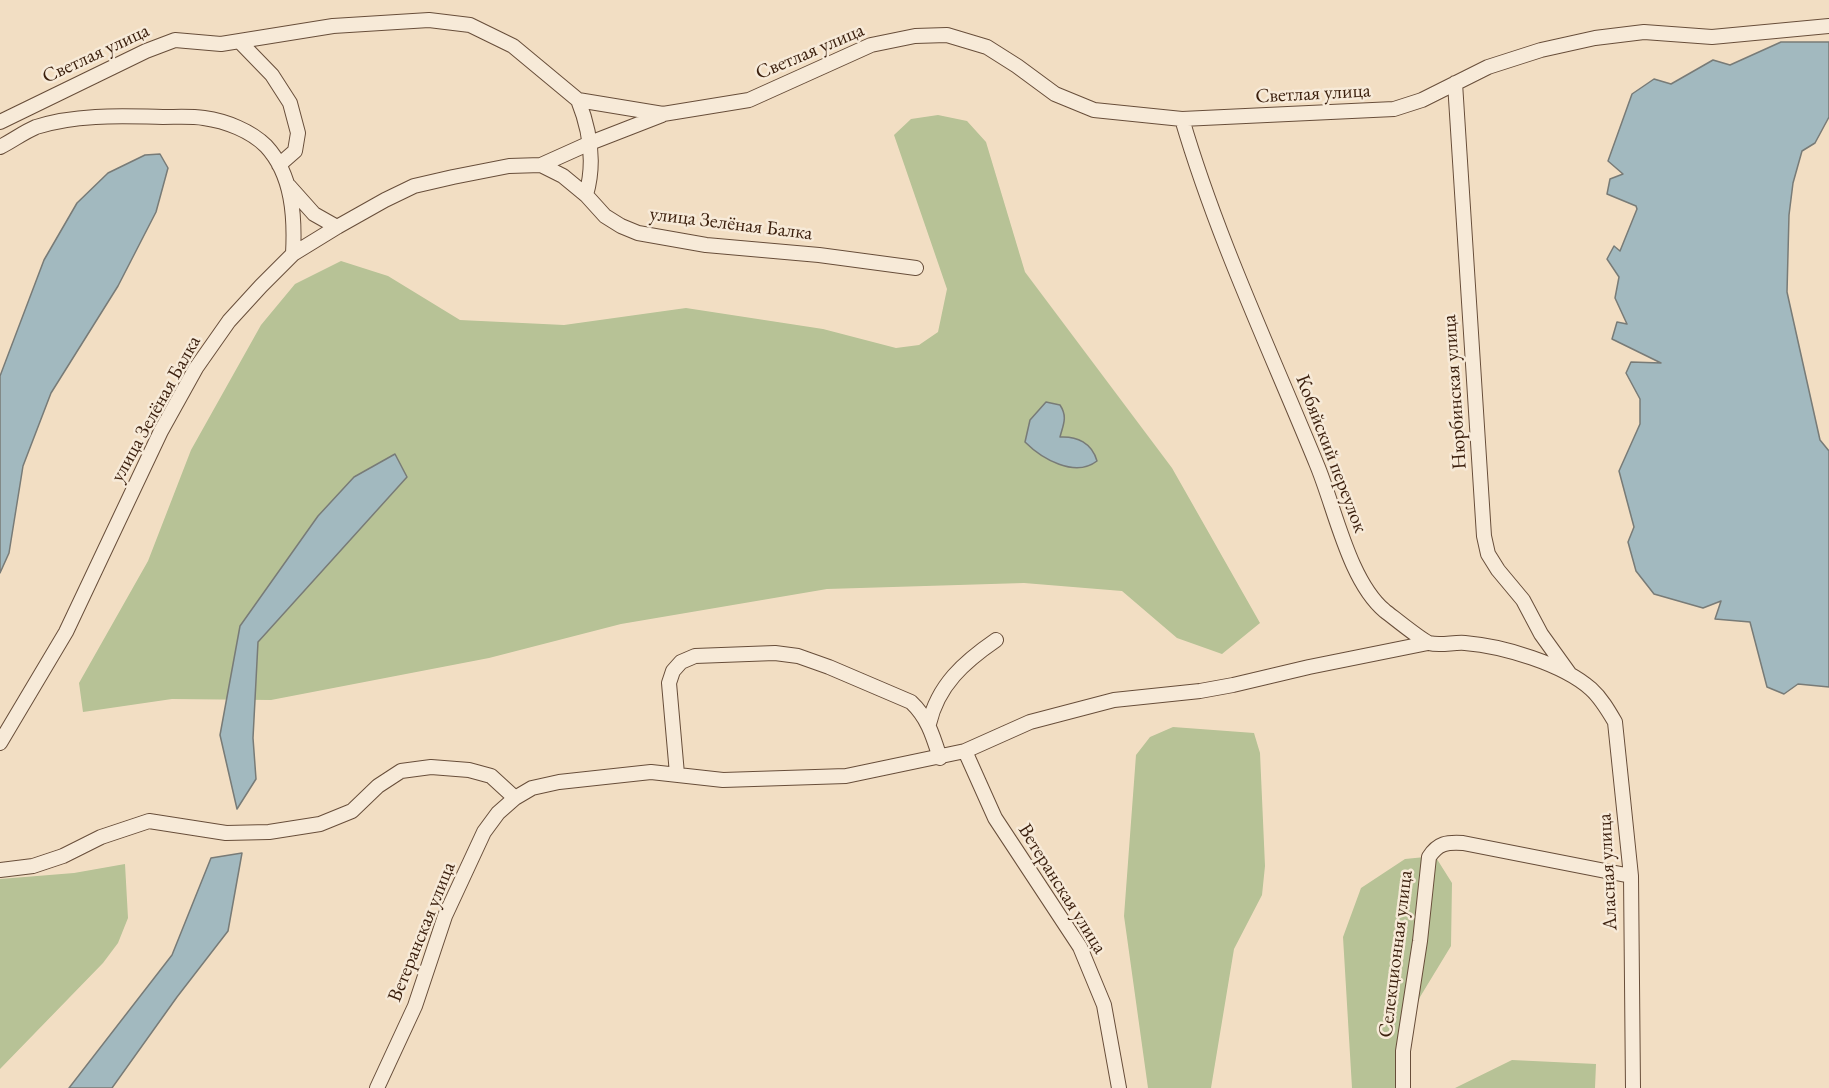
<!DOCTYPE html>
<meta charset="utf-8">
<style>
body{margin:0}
canvas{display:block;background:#f2dec3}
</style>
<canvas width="1829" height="1088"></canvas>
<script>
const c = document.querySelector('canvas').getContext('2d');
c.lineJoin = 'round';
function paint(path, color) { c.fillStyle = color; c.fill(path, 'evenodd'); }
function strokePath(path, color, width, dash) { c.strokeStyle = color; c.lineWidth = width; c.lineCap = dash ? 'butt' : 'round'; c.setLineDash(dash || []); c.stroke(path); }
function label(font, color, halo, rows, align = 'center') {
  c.font = font + ' "EB Garamond",serif'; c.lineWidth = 5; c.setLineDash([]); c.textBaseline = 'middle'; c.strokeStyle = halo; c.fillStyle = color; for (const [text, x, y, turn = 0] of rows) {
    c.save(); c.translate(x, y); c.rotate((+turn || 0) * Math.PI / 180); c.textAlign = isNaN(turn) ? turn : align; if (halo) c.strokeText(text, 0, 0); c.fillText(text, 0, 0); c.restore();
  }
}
paint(new Path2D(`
 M 938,115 L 967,121 L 986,142 L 1025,272 L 1172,468 L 1260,623 L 1222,654 L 1177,638 L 1122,591 L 1024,583 L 827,589 L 621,624 L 489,658 L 271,700 L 172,699 L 83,712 L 79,683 L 148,561 L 191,450 L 261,325 L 295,284 L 341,261 L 388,276 L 460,320 L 564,325 L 686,308 L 823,329 L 896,348 L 919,345 L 938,332 L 947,289 L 894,135 L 911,119 Z
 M 1173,727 L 1254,733 L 1260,753 L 1265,866 L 1262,895 L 1234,949 L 1211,1088 L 1148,1088 L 1124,916 L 1136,755 L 1150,737 Z
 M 1435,856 L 1452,883 L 1451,946 L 1420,997 L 1401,1046 L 1407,1088 L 1352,1088 L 1343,937 L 1361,888 L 1405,859 Z
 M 125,864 L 128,918 L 118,943 L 103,963 L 0,1069 L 0,879 L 74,873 Z
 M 1512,1060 L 1596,1064 L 1595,1088 L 1455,1088 Z`), '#b7c296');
const water = new Path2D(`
 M 1781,42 L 1829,42 L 1829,117 L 1815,143 L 1802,151 L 1793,183 L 1789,215 L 1787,292 L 1820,440 L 1829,451 L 1829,687 L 1798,684 L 1784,694 L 1767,687 L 1750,622 L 1715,619 L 1721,601 L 1703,608 L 1654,594 L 1636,571 L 1628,542 L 1634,527 L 1619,471 L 1640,424 L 1640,399 L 1626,373 L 1631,362 L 1661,363 L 1612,339 L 1617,322 L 1627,324 L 1615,298 L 1619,277 L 1607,259 L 1614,246 L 1620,251 L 1637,209 L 1636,206 L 1607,194 L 1610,179 L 1623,174 L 1608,161 L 1632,94 L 1654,79 L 1671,84 L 1713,60 L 1730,65 Z
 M 160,154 L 168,168 L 156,212 L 118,286 L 51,393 L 23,466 L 9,553 L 0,573 L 0,376 L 44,260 L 77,203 L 108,173 L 145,155 Z
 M 1046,402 L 1060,405 C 1068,417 1063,425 1060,437 C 1077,436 1092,443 1097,461 C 1075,478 1042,459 1025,442 L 1030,420 Z
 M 395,454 L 407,477 L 258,642 L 253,738 L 256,779 L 237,809 L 220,735 L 240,626 L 318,516 L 354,477 Z
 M 242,853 L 228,931 L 177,997 L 112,1088 L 69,1088 L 172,955 L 211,858 Z`);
paint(water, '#a2b9bf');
strokePath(water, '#787b77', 1.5);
const minor = new Path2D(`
 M 240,42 L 272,75 L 290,103 L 298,133 L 295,151 L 279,165
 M 1455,83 L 1484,536 L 1488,554 L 1498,570 L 1523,600 L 1541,634 L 1569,673
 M 578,100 C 590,130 595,164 586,195
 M 1182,119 C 1217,238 1270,350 1317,465 C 1335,508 1349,581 1385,611 C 1393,617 1421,640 1429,643 C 1440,646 1454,642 1465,643 C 1503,646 1563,664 1591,689 C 1601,698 1608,710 1615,722 L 1631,876 L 1633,1088
 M 0,122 L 146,51 L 175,40 L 221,44 L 333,26 L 429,20 L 470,25 L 513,46 L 578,100 L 663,114 L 749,100 L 871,45 L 915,36 L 947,35 L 987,47 L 1017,66 L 1055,94 L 1094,110 L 1182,119 L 1394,109 L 1422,100 L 1488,67 L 1541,50 L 1595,38 L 1644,32 L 1712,37 L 1829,26
 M 0,147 C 12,141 24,132 36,127 C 76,114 122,116 163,117 C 177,117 191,116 204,118 C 226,121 251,131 266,146 C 293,175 295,218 293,254
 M 541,165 L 590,143 L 662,115
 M 289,186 L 314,214 L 337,227
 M 929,724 C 938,685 964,662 996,640
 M 0,743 L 66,632 L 161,431 L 196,368 L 229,321 L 261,286 L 293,254 L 337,227 L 385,200 L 414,186 L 453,177 L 509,166 L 541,165 L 563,176 L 586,195 L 605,216 L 621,226 L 638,233 L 706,245 L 819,255 L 916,268
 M 965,751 L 995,818 L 1080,947 L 1104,1005 L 1119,1088
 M 677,774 L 669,683 L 673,671 L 681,662 L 695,656 L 775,653 L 798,656 L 829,667 L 911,702 C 928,718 933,736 940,758
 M 0,870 L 33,866 L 63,856 L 101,837 L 149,821 L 226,833 L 269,832 L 320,824 L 352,811 L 378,786 L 401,771 L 431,767 L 469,770 L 491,776 L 515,798 L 532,788 L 559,782 L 651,772 L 723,780 L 846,776 L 965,751 L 1030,722 L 1114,700 L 1200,691 L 1233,685 L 1309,667 L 1428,643
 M 377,1088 L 415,1006 L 445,916 L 484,832 L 498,813 L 515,798
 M 1403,1088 L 1403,1051 L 1420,941 L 1429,857 C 1438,843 1447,842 1463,843 L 1631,876`);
strokePath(minor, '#684e3a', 16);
strokePath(minor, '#f7ead8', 14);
label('20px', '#3a1e0c', '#f7ead8', [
 ["Светлая улица",810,52,-23],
 ["Светлая улица",96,54,-25],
 ["Светлая улица",1313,94,-3],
 ["улица Зелёная Балка",731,224,7],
 ["Нюрбинская улица",1455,392,-94],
 ["улица Зелёная Балка",156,409,-61],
 ["Кобяйский переулок",1331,454,69],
 ["Аласная улица",1608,872,-93],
 ["Ветеранская улица",1062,889,58],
 ["Ветеранская улица",422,932,-68],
 ["Селекционная улица",1396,954,-83]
]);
</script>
